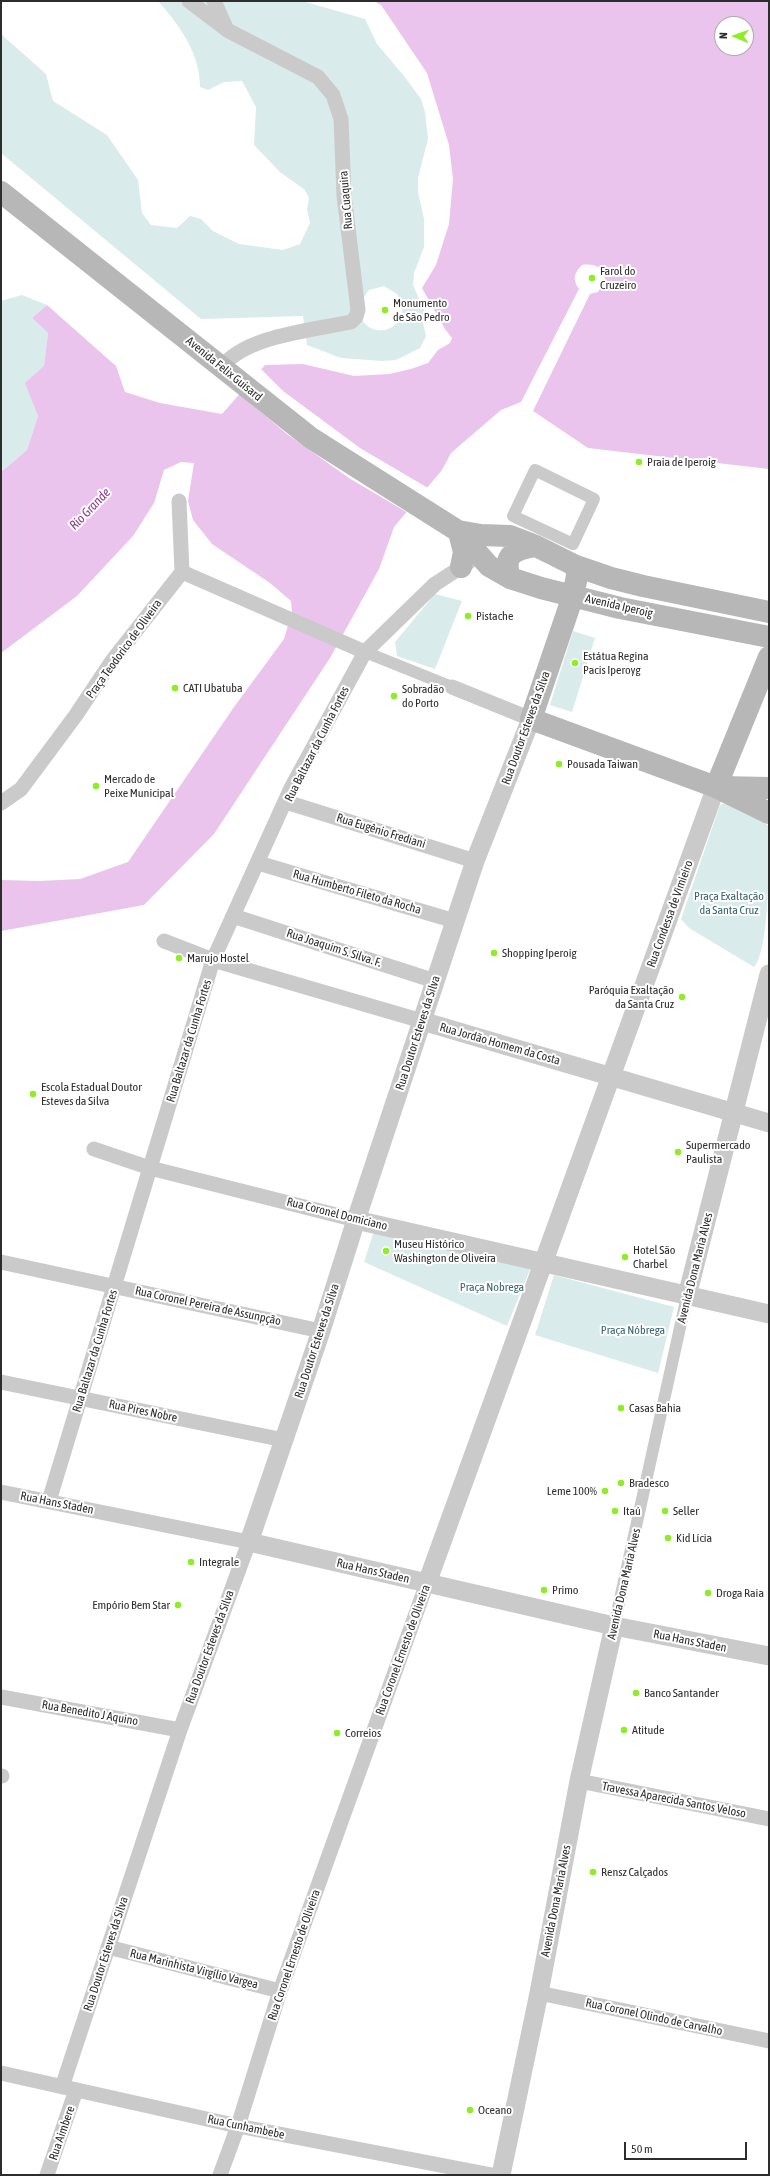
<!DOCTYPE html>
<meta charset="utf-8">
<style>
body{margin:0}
#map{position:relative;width:770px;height:2176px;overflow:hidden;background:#fff;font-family:"Asap Condensed",sans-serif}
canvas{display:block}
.frame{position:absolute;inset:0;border:2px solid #2d2d2d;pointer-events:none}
.north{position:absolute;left:714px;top:16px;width:40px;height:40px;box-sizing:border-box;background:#fff;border:1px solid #ababab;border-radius:50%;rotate:272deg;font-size:11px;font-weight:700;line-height:16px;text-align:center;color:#2d2d2d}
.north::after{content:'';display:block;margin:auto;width:14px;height:18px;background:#8dee25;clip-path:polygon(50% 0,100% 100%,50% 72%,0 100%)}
.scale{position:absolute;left:624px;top:2142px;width:123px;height:18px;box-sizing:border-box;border:2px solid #2d2d2d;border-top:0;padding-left:5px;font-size:12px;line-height:14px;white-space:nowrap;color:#2d2d2d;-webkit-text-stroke:3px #fff;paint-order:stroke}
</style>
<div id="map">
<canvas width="770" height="2176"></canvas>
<div class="frame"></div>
<div class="north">N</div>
<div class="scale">50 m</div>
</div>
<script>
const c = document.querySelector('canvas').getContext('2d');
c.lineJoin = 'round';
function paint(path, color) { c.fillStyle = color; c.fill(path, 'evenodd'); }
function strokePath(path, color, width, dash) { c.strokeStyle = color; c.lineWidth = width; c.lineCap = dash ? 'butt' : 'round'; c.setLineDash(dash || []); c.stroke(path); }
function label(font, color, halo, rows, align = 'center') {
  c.font = font + ' "Asap Condensed",sans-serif'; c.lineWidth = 4; c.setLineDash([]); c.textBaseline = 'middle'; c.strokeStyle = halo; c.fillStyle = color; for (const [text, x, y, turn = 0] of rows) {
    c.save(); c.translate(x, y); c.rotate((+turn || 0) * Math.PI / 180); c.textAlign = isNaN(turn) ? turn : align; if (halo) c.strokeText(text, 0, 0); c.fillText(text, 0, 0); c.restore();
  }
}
paint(new Path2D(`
 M 158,1 L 302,1 L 365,19 L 377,44 L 404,76 L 421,99 L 425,112 L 428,139 L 418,178 L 418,192 L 424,219 L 424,247 L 414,273 L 413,285 L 424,310 L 423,323 L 426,336 L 420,348 L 396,360 L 382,361 L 341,358 L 307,345 L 303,316 L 201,319 L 1,153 L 1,34 L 46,74 L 53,101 L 107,135 L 138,180 L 142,213 L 151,225 L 177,228 L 190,216 L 201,219 L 213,231 L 239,244 L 283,250 L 300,244 L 310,223 L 307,209 L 309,198 L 305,190 L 280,172 L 254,145 L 256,107 L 242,81 L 224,82 L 208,90 L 200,87 C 200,53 180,26 158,1 ZM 384,286 L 397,294 C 418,325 372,345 361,317 C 360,313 360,306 360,302 L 369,290 Z
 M 22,295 L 47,305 L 32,318 L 48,333 L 44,367 L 26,383 L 38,416 L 27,450 L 1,472 L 1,301 Z
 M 435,594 L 462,601 L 435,669 L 397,656 L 395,642 Z
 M 573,631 L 595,638 L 572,712 L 550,705 Z
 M 731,801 L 769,826 C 769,854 770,950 754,967 L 689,928 L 681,919 L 720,805 Z
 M 374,1231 L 531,1267 L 507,1326 L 364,1262 Z
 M 554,1275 L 674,1307 L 658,1373 L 535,1335 Z`), '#d9ebeb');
paint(new Path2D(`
 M 374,1 L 769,1 L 769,469 L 588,448 L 533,411 L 590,294 L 598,292 L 605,281 C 605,268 595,263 582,265 C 574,273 572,279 579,289 L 521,402 L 501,410 L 451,453 L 442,470 L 394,527 L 379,569 L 330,658 L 214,834 L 144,905 L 1,931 L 1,880 L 39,881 L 80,879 L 128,862 L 234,707 L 284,639 L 292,612 L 291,601 L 270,583 L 212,544 L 193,520 L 188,501 L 194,463 L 181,462 L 164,470 L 154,503 L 133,536 L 77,596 L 1,653 L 1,472 L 27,450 L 38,416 L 25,383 L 44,366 L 48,333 L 32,318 L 47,305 L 116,366 L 125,392 L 160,403 L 222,414 L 265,365 L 303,364 L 354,376 L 389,374 L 411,369 L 428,363 L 438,350 L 450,343 L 452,338 L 445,329 L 422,288 L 436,265 L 449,224 L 453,179 L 449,145 L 427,73 L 381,5 ZM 722,24 L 746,24 L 746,48 L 722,48 Z`), '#eac4ed');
paint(new Path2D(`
 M 260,368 L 283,391 L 360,448 L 428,488 L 408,513 L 349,478 L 287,434 L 238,393 Z`), '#fff');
strokePath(new Path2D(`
 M 535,470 L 594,499 L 573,544 L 513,516 Z
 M 365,652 L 452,687
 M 614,1626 L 687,1296`), '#cacaca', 12);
strokePath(new Path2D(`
 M 189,1 L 226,29
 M 214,1 L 227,30 L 318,77 L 333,95 L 341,119 L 344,195 L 358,310 L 356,317 L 351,322 C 313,330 245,336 222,367
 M 179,501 L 182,572
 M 182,572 L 365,652
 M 452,687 L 531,719
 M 286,802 L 475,861
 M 1,803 L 21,789 L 76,715 L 112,661 L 182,572
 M 258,863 L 455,921
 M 233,916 L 435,981
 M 164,941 L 213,960 L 422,1021
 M 94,1149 L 150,1168 L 356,1220
 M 1,1262 L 321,1331
 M 1,1382 L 284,1440
 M 1,1492 L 249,1542 L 180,1730 L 62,2087
 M 49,1501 L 213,960 L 291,788 L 365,652 L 435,584 L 469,562
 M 1,1697 L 180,1730
 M 1,1776 L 2,1776
 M 579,1781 L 769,1819
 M 108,1947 L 280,1991
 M 539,1993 L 769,2041
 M 1,2073 L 238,2126 L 492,2175
 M 47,2175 L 76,2090
 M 220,2175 L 238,2126 L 280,1991 L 427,1583`), '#cacaca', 15);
strokePath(new Path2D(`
 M 531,719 L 475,861 L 356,1220 L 321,1331 L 249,1542 L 614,1626 L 769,1656
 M 422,1021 L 769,1123
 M 356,1220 L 769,1314
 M 687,1296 L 769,974
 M 427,1583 L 716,787
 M 501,2175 L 539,1993 L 579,1781 L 614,1626`), '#cacaca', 19);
strokePath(new Path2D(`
 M 1,192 L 311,438 L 458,531 L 481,535 L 510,536 L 536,546 L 576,566 L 611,578 L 643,586 L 769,612
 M 458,531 L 489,566 L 510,578 L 541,588 L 620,608 L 769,637
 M 459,532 L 464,552 L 461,567
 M 576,566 L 577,576 L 573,596 L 531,719 L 716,787 L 769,813
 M 510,578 C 502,554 515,549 536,546
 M 716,787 L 769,657
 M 720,787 L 769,788`), '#b7b7b7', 22);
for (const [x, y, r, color] of [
 [592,278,4,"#8dee25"],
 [385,310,4,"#8dee25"],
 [639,462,4,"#8dee25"],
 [468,616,4,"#8dee25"],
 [575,663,4,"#8dee25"],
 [175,688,4,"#8dee25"],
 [394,696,4,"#8dee25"],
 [559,764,4,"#8dee25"],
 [96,786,4,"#8dee25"],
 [494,953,4,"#8dee25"],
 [179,958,4,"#8dee25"],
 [682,997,4,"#8dee25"],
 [33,1094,4,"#8dee25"],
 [678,1152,4,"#8dee25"],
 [386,1251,4,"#8dee25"],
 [625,1257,4,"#8dee25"],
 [621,1408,4,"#8dee25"],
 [621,1483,4,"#8dee25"],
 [605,1491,4,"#8dee25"],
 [615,1511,4,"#8dee25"],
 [665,1511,4,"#8dee25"],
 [668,1538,4,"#8dee25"],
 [191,1562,4,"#8dee25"],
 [544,1590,4,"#8dee25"],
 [708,1593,4,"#8dee25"],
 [178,1605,4,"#8dee25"],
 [636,1693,4,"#8dee25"],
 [624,1730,4,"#8dee25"],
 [337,1733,4,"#8dee25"],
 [593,1872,4,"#8dee25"],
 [470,2110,4,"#8dee25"]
]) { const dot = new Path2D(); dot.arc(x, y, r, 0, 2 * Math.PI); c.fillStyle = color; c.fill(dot); strokePath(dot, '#fff', 1.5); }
label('12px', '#2d2d2d', '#fff', [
 ["Rua Cuaquira",346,200,-95],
 ["Avenida Felix Guisard",224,369,39],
 ["Avenida Iperoig",619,606,13],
 ["Praça Teodorico de Oliveira",124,649,-54],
 ["Rua Doutor Esteves da Silva",526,728,-70],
 ["Rua Baltazar da Cunha Fortes",317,744,-63],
 ["Rua Eugênio Frediani",381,831,17],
 ["Rua Humberto Fileto da Rocha",357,892,16],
 ["Rua Condessa de Vimieiro",670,914,-70],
 ["Rua Joaquim S. Silva. F.",334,948,18],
 ["Rua Doutor Esteves da Silva",418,1033,-72],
 ["Rua Baltazar da Cunha Fortes",189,1041,-73],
 ["Rua Jordão Homem da Costa",500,1044,16],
 ["Rua Coronel Domiciano",337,1214,14],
 ["Avenida Dona Maria Alves",695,1268,-76],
 ["Rua Coronel Pereira de Assunpção",208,1306,12],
 ["Rua Doutor Esteves da Silva",317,1341,-72],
 ["Rua Baltazar da Cunha Fortes",95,1351,-73],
 ["Rua Pires Nobre",143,1411,12],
 ["Rua Hans Staden",57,1503,11],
 ["Rua Hans Staden",373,1571,13],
 ["Avenida Dona Maria Alves",624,1584,-77],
 ["Rua Hans Staden",690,1641,11],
 ["Rua Doutor Esteves da Silva",210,1647,-70],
 ["Rua Coronel Ernesto de Oliveira",403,1650,-70],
 ["Rua Benedito J Aquino",90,1713,10],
 ["Travessa Aparecida Santos Veloso",674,1800,11],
 ["Avenida Dona Maria Alves",556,1901,-79],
 ["Rua Doutor Esteves da Silva",106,1954,-72],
 ["Rua Coronel Ernesto de Oliveira",294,1955,-71],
 ["Rua Marinhista Virgílio Vargea",194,1969,14],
 ["Rua Coronel Olindo de Carvalho",654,2017,12],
 ["Rua Cunhambebe",246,2127,12],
 ["Rua Aimbere",62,2133,-71]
]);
label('12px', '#2d2d2d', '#fff', [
 ["Farol do",600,271],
 ["Cruzeiro",600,285],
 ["Monumento",393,303],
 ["de São Pedro",393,317],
 ["Praia de Iperoig",647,462],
 ["Pistache",476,616],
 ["Estátua Regina",583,656],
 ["Pacis Iperoyg",583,670],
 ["CATI Ubatuba",183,688],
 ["Sobradão",402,689],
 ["do Porto",402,703],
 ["Pousada Taiwan",567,764],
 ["Mercado de",104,779],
 ["Peixe Municipal",104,793],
 ["Shopping Iperoig",502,953],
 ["Marujo Hostel",187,958],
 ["Paróquia Exaltação",674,990,"right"],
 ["da Santa Cruz",674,1004,"right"],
 ["Escola Estadual Doutor",41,1087],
 ["Esteves da Silva",41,1101],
 ["Supermercado",686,1145],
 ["Paulista",686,1159],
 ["Museu Histórico",394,1244],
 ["Washington de Oliveira",394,1258],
 ["Hotel São",633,1250],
 ["Charbel",633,1264],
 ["Casas Bahia",629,1408],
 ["Bradesco",629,1483],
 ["Leme 100%",597,1491,"right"],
 ["Itaú",623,1511],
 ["Seller",673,1511],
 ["Kid Lícia",676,1538],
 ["Integrale",199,1562],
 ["Primo",552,1590],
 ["Droga Raia",716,1593],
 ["Empório Bem Star",170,1605,"right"],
 ["Banco Santander",644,1693],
 ["Atitude",632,1730],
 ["Correios",345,1733],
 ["Rensz Calçados",601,1872],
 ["Oceano",478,2110]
], 'left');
label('12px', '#38666a', '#fff', [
 ["Praça Exaltação",729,896],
 ["da Santa Cruz",729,910],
 ["Praça Nobrega",492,1287],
 ["Praça Nóbrega",633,1330]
]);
label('italic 13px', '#8d3793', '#fff', [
 ["Rio Grande",90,509,-46]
]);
</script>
